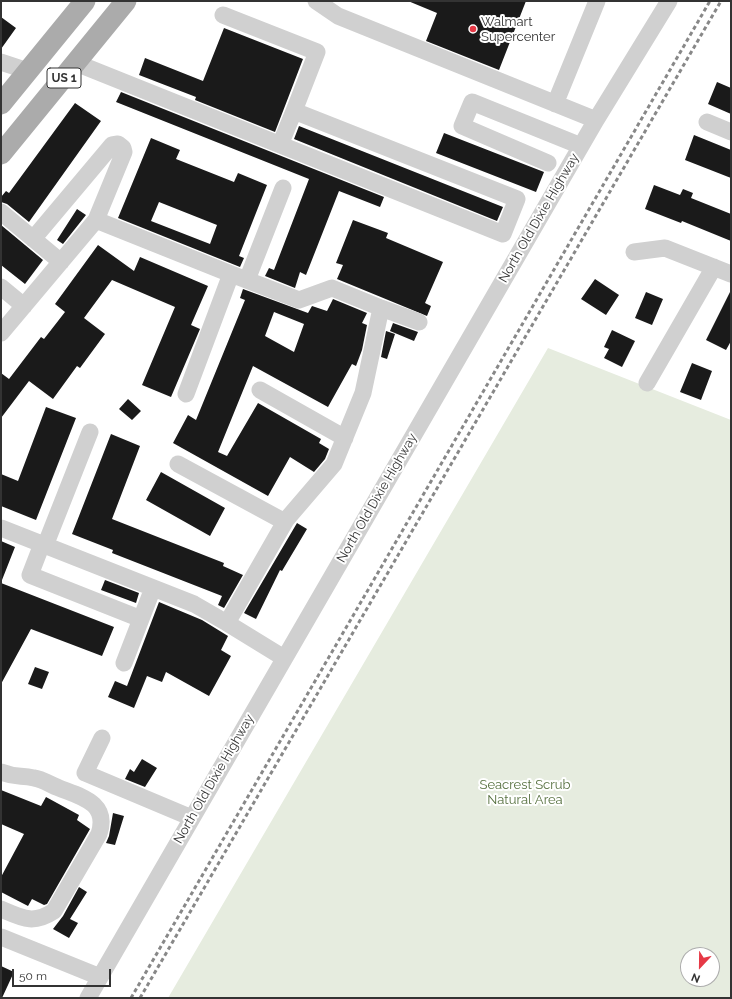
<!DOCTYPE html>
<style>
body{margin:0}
#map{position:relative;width:732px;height:999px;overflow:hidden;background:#fff;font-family:Raleway,sans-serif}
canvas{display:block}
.frame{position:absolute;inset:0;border:2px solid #333;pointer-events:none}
.north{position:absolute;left:680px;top:947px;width:40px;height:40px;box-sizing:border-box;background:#fff;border:1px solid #adadad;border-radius:50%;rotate:202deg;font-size:11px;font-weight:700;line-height:16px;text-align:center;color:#333}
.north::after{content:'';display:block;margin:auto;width:14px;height:18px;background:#e63946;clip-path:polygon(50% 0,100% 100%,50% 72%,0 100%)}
.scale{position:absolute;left:12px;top:969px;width:99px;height:18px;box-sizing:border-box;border:2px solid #333;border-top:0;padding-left:5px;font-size:12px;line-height:14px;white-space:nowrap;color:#333;-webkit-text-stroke:3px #fff;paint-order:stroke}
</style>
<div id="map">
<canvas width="732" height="999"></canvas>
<div class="frame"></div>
<div class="north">N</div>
<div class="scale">50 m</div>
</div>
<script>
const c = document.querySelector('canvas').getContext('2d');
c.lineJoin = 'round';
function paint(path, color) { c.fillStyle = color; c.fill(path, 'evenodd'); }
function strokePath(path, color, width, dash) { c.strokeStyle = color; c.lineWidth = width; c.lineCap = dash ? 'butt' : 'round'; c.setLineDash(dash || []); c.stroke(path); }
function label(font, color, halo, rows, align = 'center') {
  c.font = font + ' Raleway,sans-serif'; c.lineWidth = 4; c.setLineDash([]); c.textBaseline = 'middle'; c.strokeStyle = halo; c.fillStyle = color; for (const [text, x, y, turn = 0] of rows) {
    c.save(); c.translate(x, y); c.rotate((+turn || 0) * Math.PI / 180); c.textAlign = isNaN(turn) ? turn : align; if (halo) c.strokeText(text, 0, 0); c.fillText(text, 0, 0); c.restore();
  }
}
paint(new Path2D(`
 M 548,348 L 731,420 L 731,998 L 168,998 ZM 688,955 L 712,955 L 712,979 L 688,979 Z`), '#e6ecdf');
paint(new Path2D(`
 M 408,1 L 526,1 L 499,70 L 426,41 L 437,13 Z
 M 1,17 L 16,28 L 1,49 Z
 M 224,28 L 303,59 L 275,132 L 195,100 L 196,97 L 139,75 L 145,58 L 203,81 Z
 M 717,82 L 731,88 L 731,114 L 708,104 Z
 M 121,92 L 384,197 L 380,207 L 339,191 L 306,275 L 300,272 L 295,288 L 265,276 L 269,268 L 274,270 L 309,179 L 116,102 Z
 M 75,103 L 101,121 L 29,222 L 7,204 L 1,202 L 1,197 L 6,191 L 9,193 Z
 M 299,126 L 503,207 L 497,221 L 294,139 Z
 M 444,133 L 544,172 L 536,192 L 436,153 Z
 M 694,135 L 731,150 L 731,178 L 685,160 Z
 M 151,138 L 180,150 L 176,159 L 234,182 L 238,173 L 267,185 L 239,256 L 244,258 L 240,267 L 118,218 ZM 159,202 L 217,225 L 210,244 L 151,221 Z
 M 654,185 L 680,195 L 683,189 L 693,193 L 691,198 L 731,214 L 731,241 L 682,221 L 681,223 L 645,209 Z
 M 77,209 L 86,215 L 63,244 L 57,240 Z
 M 353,220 L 388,233 L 386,238 L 443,262 L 425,303 L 431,306 L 427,316 L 337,279 L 343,265 L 336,263 Z
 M 1,225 L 43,260 L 25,284 L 1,265 Z
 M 98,245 L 134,271 L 140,257 L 208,286 L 191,325 L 200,329 L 171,397 L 142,385 L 175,307 L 112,280 L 84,318 L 105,334 L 80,368 L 77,366 L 53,399 L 29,381 L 1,418 L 1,373 L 9,379 L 41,337 L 44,339 L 65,312 L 55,304 Z
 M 595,279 L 619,295 L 606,315 L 581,299 Z
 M 243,289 L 308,313 L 312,306 L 327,311 L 333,299 L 367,313 L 362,323 L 367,325 L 362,350 L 356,366 L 352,364 L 328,407 L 253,366 L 218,452 L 227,456 L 258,403 L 321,439 L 319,443 L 329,449 L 325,459 L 314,472 L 290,457 L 268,496 L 173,443 L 188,415 L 196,420 L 245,300 L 240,298 ZM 274,312 L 304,324 L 294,352 L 265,336 Z
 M 731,290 L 731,341 L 726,350 L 706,340 Z
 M 646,292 L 663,299 L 652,325 L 635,318 Z
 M 393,323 L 418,332 L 414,341 L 390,331 Z
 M 612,330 L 635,341 L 622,367 L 604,358 L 609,349 L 604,347 Z
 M 386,331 L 395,334 L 387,359 L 381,357 Z
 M 692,363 L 712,371 L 701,400 L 680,392 Z
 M 128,399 L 141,411 L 132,420 L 119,409 Z
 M 46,407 L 76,418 L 36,520 L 1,506 L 1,474 L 18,481 Z
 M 111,434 L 140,446 L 112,519 L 224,563 L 223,566 L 243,575 L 224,608 L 218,605 L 222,596 L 112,553 L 113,550 L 72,534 Z
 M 161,472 L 225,508 L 210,536 L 146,500 Z
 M 297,523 L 307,529 L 282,571 L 280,570 L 256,619 L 244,613 Z
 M 1,541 L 15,547 L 2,580 L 1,580 Z
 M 105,580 L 139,593 L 136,603 L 101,590 Z
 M 1,583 L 114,627 L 102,656 L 31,629 L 1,684 Z
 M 159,602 L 202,620 L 228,636 L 221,650 L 231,656 L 209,696 L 166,672 L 162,682 L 147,676 L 134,708 L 108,697 L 115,681 L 127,686 Z
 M 35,667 L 49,672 L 42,689 L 28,684 Z
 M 142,759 L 157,768 L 145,787 L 125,779 L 130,769 L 134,772 Z
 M 1,790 L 41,806 L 46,797 L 79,815 L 77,820 L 90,829 L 47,904 L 44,905 L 32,899 L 28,906 L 1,892 L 1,877 L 24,834 L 1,824 Z
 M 113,813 L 124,816 L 115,845 L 106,843 L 109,836 Z
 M 79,887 L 87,892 L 70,919 L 78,923 L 69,938 L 53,929 L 63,916 Z
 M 1,966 L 14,972 L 2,998 L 1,998 Z`), '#1a1a1a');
strokePath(new Path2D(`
 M 316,1 L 338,16 L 596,120
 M 223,15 L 317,52 L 294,111
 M 1,62 L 28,71
 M 76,63 L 503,234 L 517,199 L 294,111 L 280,145
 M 555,104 L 597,1
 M 707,122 L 731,132
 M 548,163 L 462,126 L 472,102 L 581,146
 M 1,212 L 61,262
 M 33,239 L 112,145 L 118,144 L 123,148 L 124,152 L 96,220
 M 634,252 L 665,248 L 731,274
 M 247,280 L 283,188
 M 1,287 L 24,306
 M 1,333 L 96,220 L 231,274
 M 647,383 L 714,267
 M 260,390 L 345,438
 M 186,394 L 231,274 L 299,300 L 332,288 L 381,308
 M 178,464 L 285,522
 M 1,528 L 194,604 L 227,623
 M 42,544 L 30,575 L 141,619 L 124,663
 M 45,546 L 90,432
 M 141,619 L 153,588
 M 284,658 L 227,623 L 286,520 L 334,464 L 363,393 L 381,308 L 419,322
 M 102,738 L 85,773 L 192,818
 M 1,772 C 16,778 20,775 34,778 C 42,779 51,785 59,788 C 82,797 109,803 99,834 L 54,911 C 33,925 22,918 1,909
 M 1,937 L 100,977
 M 88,998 L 596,120 L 669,1`), '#d0d0d0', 17);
strokePath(new Path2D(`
 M 1,104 L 85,1
 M 1,154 L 126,1`), '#ababab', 21);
strokePath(new Path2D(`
 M 131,998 L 710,1
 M 140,998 L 721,1`), '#888', 3, [4, 3]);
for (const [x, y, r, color] of [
 [473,29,4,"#e63946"]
]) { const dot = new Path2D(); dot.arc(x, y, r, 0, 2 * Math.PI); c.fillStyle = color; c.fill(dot); strokePath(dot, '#fff', 1.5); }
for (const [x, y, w] of [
 [64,78,34]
]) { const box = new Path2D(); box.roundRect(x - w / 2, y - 10, w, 20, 3); c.fillStyle = '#fff'; c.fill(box); strokePath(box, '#333', 1); }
label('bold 12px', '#333', null, [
 ["US 1",64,78]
]);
label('13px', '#333', '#fff', [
 ["Walmart",481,22],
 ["Supercenter",481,37]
], 'left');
label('13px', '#333', '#fff', [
 ["North Old Dixie Highway",539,218,-60],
 ["North Old Dixie Highway",377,498,-60],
 ["North Old Dixie Highway",214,779,-60]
]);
label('13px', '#56703f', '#fff', [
 ["Seacrest Scrub",525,785],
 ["Natural Area",525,800]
]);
</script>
